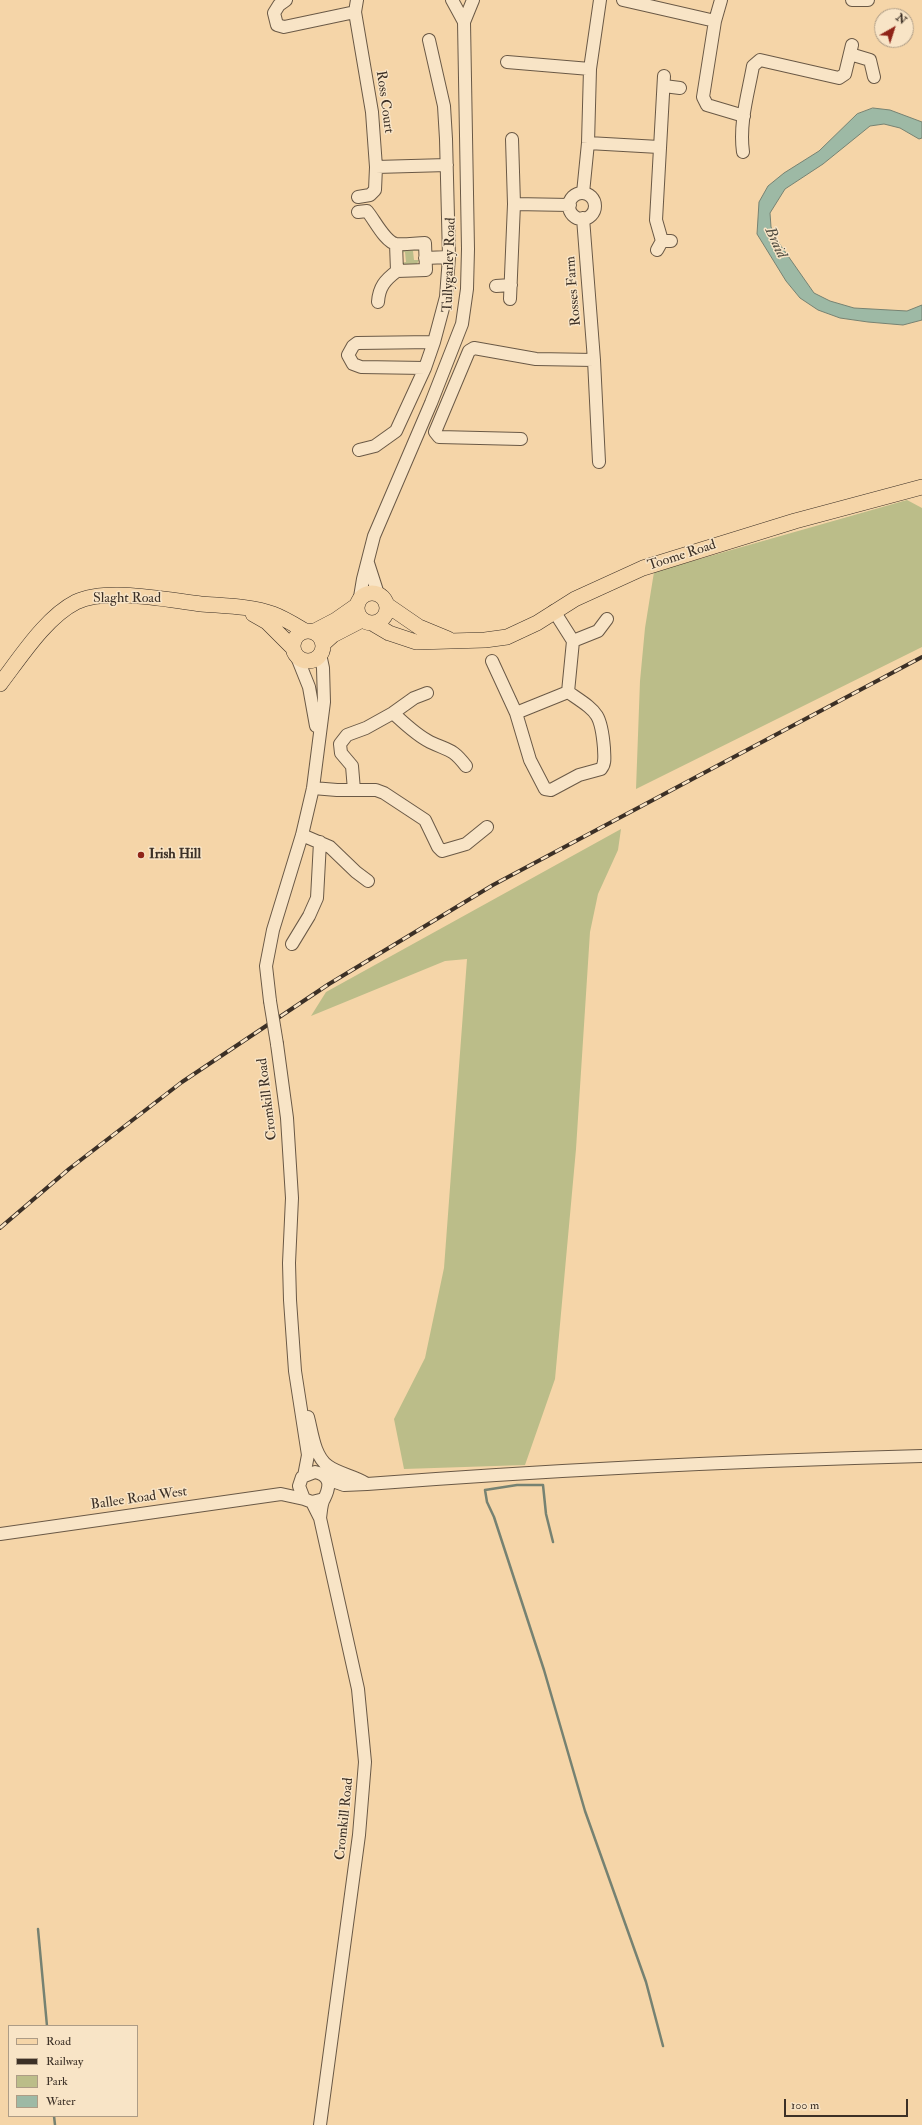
<!DOCTYPE html>
<style>
body{margin:0}
#map{position:relative;width:922px;height:2125px;overflow:hidden;background:#f5d5a8;font-family:"IM FELL Double Pica",serif}
canvas{display:block}
.legend{position:absolute;left:8px;top:2025px;width:130px;height:92px;box-sizing:border-box;background:#f8e4c6;border:1px solid #ad9c86;margin:0;padding:5px 7px;list-style:none;font-size:12px;color:#3c3026}
.legend li{display:flex;align-items:center;gap:8px;height:20px}
.legend b{width:20px;border:1px solid #ad9c86}
.north{position:absolute;left:874px;top:8px;width:40px;height:40px;box-sizing:border-box;background:#f8e4c6;border:1px solid #ad9c86;border-radius:50%;rotate:39deg;font-size:11px;font-weight:700;line-height:16px;text-align:center;color:#3c3026}
.north::after{content:'';display:block;margin:auto;width:14px;height:18px;background:#8f2418;clip-path:polygon(50% 0,100% 100%,50% 72%,0 100%)}
.scale{position:absolute;left:784px;top:2099px;width:124px;height:18px;box-sizing:border-box;border:2px solid #3c3026;border-top:0;padding-left:5px;font-size:12px;line-height:14px;white-space:nowrap;color:#3c3026;-webkit-text-stroke:3px #f8e4c6;paint-order:stroke}
</style>
<div id="map">
<canvas width="922" height="2125"></canvas>
<ul class="legend">
<li><b style="height:5px;background:#f5d5a8"></b>Road</li>
<li><b style="height:5px;background:#3c3026"></b>Railway</li>
<li><b style="height:11px;background:#bbbd89"></b>Park</li>
<li><b style="height:11px;background:#9db9a5"></b>Water</li>
</ul>
<div class="north">N</div>
<div class="scale">100 m</div>
</div>
<script>
const c = document.querySelector('canvas').getContext('2d');
c.lineJoin = 'round';
function paint(path, color) { c.fillStyle = color; c.fill(path, 'evenodd'); }
function strokePath(path, color, width, dash) { c.strokeStyle = color; c.lineWidth = width; c.lineCap = dash ? 'butt' : 'round'; c.setLineDash(dash || []); c.stroke(path); }
function label(font, color, halo, rows, align = 'center') {
  c.font = font + ' "IM FELL Double Pica",serif'; c.lineWidth = 3; c.setLineDash([]); c.textBaseline = 'middle'; c.strokeStyle = halo; c.fillStyle = color; for (const [text, x, y, turn = 0] of rows) {
    c.save(); c.translate(x, y); c.rotate((+turn || 0) * Math.PI / 180); c.textAlign = isNaN(turn) ? turn : align; if (halo) c.strokeText(text, 0, 0); c.fillText(text, 0, 0); c.restore();
  }
}
paint(new Path2D(`
 M 418,247 L 420,251 L 413,251 L 414,260 L 419,260 C 416,267 413,267 406,268 L 400,263 L 406,262 L 405,252 L 401,253 L 403,249 Z
 M 907,500 L 922,508 L 922,647 L 636,789 L 640,681 L 645,628 L 654,572 Z
 M 621,829 L 618,850 L 598,894 L 590,932 L 576,1149 L 555,1379 L 525,1465 L 404,1469 L 394,1419 L 425,1358 L 444,1268 L 467,959 L 445,961 L 311,1016 L 326,992 Z`), '#bbbd89');
const water = new Path2D(`
 M 873,108 L 890,110 L 922,122 L 922,138 L 919,139 L 900,128 L 884,124 L 870,126 L 823,164 L 785,189 L 770,213 L 771,227 L 779,243 L 814,293 L 830,301 L 854,308 L 907,311 L 922,305 L 922,320 L 903,325 L 868,322 L 840,318 L 818,310 L 800,298 L 786,281 L 757,234 L 759,202 L 768,186 L 784,173 L 819,151 L 857,114 Z`);
paint(water, '#9db9a5');
strokePath(water, '#768272', 1);
strokePath(new Path2D(`
 M 553,1542 L 546,1514 L 543,1485 L 517,1485 L 485,1490 L 487,1502 L 494,1517 L 544,1670 L 585,1811 L 646,1982 L 663,2046
 M 38,1929 L 47,2026
 M 54,2116 L 55,2125`), '#768272', 2.5);
const minor = new Path2D(`
 M 286,0 L 279,5 L 274,13 L 277,25 L 284,27 L 355,12
 M 357,0 L 355,12 L 372,112 L 376,167 L 375,190 L 370,195 L 358,197
 M 452,0 L 464,22
 M 623,0 L 715,21
 M 721,0 L 715,21 L 703,97 L 707,105 L 744,116
 M 852,0 L 868,0
 M 850,54 L 870,60 L 874,77
 M 507,62 L 590,69
 M 664,86 L 680,88
 M 588,143 L 659,147
 M 743,152 C 739,123 748,94 753,66 L 760,60 L 839,78 L 845,74 L 852,45
 M 376,167 L 447,165
 M 583,193 L 588,143 L 590,69 L 600,0
 M569 206a13 13 0 1 1 26 0a13 13 0 1 1-26 0Z
 M 514,204 L 570,205
 M 358,212 L 367,211 C 374,219 385,242 396,244 C 405,245 416,243 425,243 L 426,270 L 397,271 L 396,244
 M 583,218 L 594,360 L 599,462
 M 662,241 L 656,220 L 664,76
 M 657,250 L 662,241 L 671,241
 M 425,258 L 449,257
 M 496,286 L 511,285
 M 510,299 L 514,204 L 512,139
 M 378,302 C 379,287 385,280 397,271
 M 425,368 L 361,367 L 353,364 L 348,355 L 353,346 L 357,343 L 434,342
 M 521,439 L 439,437 L 435,432 L 469,351 L 474,348 L 536,359 L 594,360
 M 359,450 L 375,446 L 396,431 L 425,368 L 434,342 L 446,297 L 449,257 L 446,139 L 444,106 L 429,40
 M 368,563 L 378,594
 M 360,597 L 363,579 L 374,536 L 431,403 L 462,324 L 467,289 L 468,249 L 464,22 L 473,0
 M 573,641 L 598,631 L 607,619
 M 297,657 L 309,687 L 316,726
 M 492,661 L 516,713 L 530,760 L 545,789 L 551,790 L 579,775 L 601,769 C 606,763 604,756 604,748 C 601,712 597,712 568,692 L 573,641 L 554,611
 M 393,713 L 414,698 L 427,693
 M 516,713 L 568,692
 M 313,788 L 337,790 L 376,790 L 384,793 L 425,820 L 438,847 L 442,851 L 466,844 L 487,827
 M 354,790 L 352,766 L 341,753 L 340,744 L 347,735 L 366,728 L 393,713 C 404,723 416,735 430,742 C 449,751 452,748 466,766
 M 302,835 L 330,847 L 356,872 L 368,881
 M 292,944 L 309,916 L 317,898 L 320,842
 M 270,1001 L 266,966 L 273,930 L 302,835 L 313,788 L 324,702 L 323,668 L 320,654
 M 277,1044 L 287,1118 L 292,1198 L 289,1263 L 290,1300 L 295,1371 L 308,1455 L 304,1476
 M 308,1417 C 312,1432 314,1456 328,1466 C 339,1474 354,1476 365,1483
 M 327,1479 L 344,1485 L 367,1484 C 552,1470 737,1461 922,1456
 M 312,1502 L 320,1518 L 358,1689 L 365,1762 L 359,1835 L 320,2125
 M 320,1518 C 321,1512 321,1504 324,1499 C 330,1487 332,1476 315,1472 L 302,1477 L 299,1486 L 304,1499 L 312,1502 L 324,1499
 M 0,1534 L 281,1494 L 304,1499`);
const major = new Path2D(`
 M357 608a15 15 0 1 1 30 0a15 15 0 1 1-30 0Z
 M 387,605 L 419,627 L 448,639
 M 253,614 L 267,622 L 292,647
 M 372,623 L 389,633 L 416,642 L 485,640 L 507,637 L 537,623 L 575,599 L 643,568 L 795,521 L 922,487
 M293 646a15 15 0 1 1 30 0a15 15 0 1 1-30 0Z
 M 313,632 L 336,620 L 356,606
 M 323,644 L 333,635 L 362,620
 M 0,684 C 20,658 46,617 76,602 C 107,587 167,600 201,604 C 224,606 251,606 273,614 C 284,618 295,625 305,631`);
strokePath(minor, '#6a5946', 14);
strokePath(major, '#3c3026', 16);
strokePath(minor, '#f8e4c6', 12);
strokePath(major, '#f5d5a8', 15);
const rail = new Path2D(`
 M 0,1228 L 69,1169 L 182,1082 L 329,984 L 493,885 L 922,657`);
strokePath(rail, '#3c3026', 4);
strokePath(rail, '#f8e4c6', 2.5, [8]);
const minorBridge = new Path2D(`
 M 270,1001 L 277,1044`);
strokePath(minorBridge, '#6a5946', 14, []);
strokePath(minorBridge, '#f8e4c6', 12);
for (const [x, y, r, color] of [
 [141,855,4,"#8f2418"]
]) { const dot = new Path2D(); dot.arc(x, y, r, 0, 2 * Math.PI); c.fillStyle = color; c.fill(dot); strokePath(dot, '#f8e4c6', 1.5); }
label('14px', '#3c3026', '#f8e4c6', [
 ["Ross Court",384,102,82],
 ["Tullygarley Road",450,265,-88],
 ["Rosses Farm",574,291,-95],
 ["Toome Road",682,556,-18],
 ["Slaght Road",127,599],
 ["Cromkill Road",268,1099,-97],
 ["Ballee Road West",139,1499,-8],
 ["Cromkill Road",345,1819,-84]
]);
label('bold 14px', '#3c3026', '#f8e4c6', [
 ["Irish Hill",149,855]
], 'left');
label('italic 15px', '#4f4b3f', '#f8e4c6', [
 ["Braid",775,243,65]
]);
</script>
